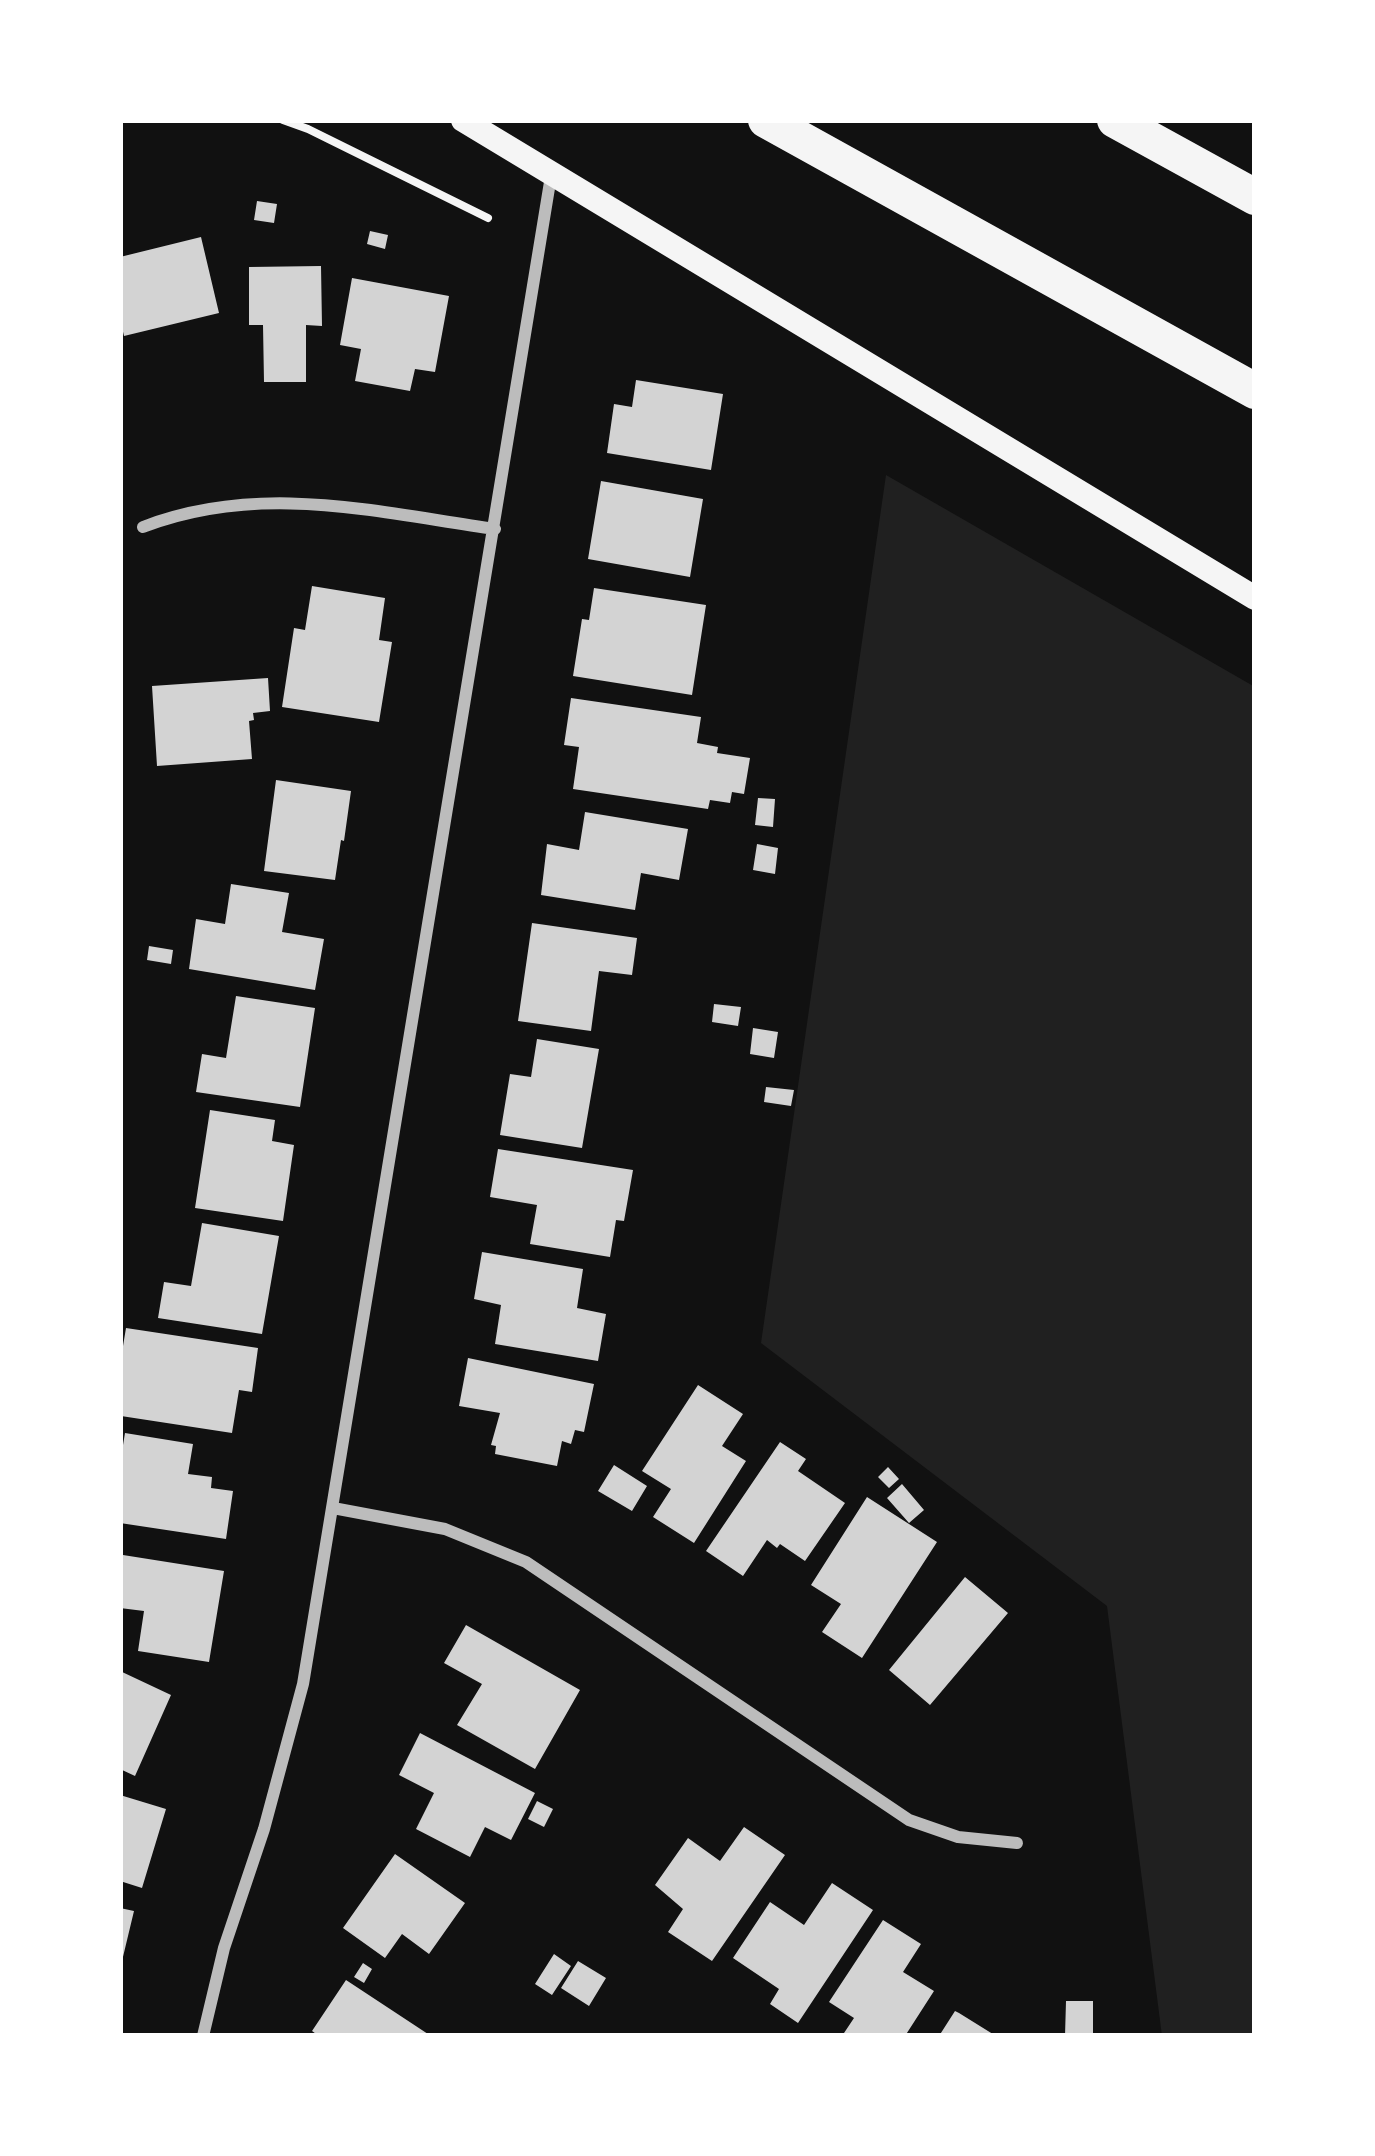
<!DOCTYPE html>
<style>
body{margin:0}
#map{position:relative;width:1375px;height:2156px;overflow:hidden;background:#111;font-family:"Sofia Sans Condensed",sans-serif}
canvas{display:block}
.frame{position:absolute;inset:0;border:123px solid #fff;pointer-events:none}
</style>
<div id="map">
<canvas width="1375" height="2156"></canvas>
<div class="frame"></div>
</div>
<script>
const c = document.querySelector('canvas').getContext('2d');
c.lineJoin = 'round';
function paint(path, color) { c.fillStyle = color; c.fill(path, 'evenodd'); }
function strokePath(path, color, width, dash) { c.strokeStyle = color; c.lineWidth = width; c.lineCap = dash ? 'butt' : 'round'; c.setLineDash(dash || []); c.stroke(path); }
paint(new Path2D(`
 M 886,475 L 1255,687 L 1255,2036 L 1162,2036 L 1107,1606 L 761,1343 Z`), '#202020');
paint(new Path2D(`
 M 257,201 L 277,204 L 274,223 L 254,220 Z
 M 370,231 L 388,235 L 385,249 L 367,244 Z
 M 201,237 L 219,313 L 124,336 L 120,319 L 120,257 Z
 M 321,266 L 322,326 L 306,325 L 306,382 L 264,382 L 263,325 L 249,325 L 249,267 Z
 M 352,278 L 449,296 L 435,372 L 415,369 L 410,391 L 355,381 L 361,349 L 340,345 Z
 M 636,380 L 723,394 L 711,470 L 607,453 L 614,404 L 632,407 Z
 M 601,481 L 703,499 L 690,577 L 588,559 Z
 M 312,586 L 385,598 L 379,640 L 392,642 L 379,722 L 282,707 L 294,628 L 305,630 Z
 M 594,588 L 706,605 L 692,695 L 573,676 L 582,619 L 589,620 Z
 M 268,678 L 270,711 L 253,713 L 254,720 L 249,721 L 252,759 L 157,766 L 152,686 Z
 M 571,698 L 701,717 L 697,743 L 718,747 L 717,753 L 750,758 L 744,794 L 732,792 L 730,803 L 710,800 L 708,809 L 573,789 L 579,747 L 564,745 Z
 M 276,780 L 351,791 L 344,841 L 341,840 L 335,880 L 264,871 Z
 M 758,798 L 775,799 L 773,827 L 755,825 Z
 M 585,812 L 688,829 L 679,880 L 641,873 L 635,910 L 541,895 L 547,844 L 579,850 Z
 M 757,844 L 778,848 L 775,874 L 753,870 Z
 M 231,884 L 289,893 L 282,932 L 324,939 L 315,990 L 189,969 L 196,919 L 225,924 Z
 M 532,923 L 637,938 L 632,975 L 599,971 L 591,1031 L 518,1021 Z
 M 149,946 L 173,950 L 171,964 L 147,960 Z
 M 236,996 L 315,1008 L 300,1107 L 196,1092 L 202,1054 L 226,1058 Z
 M 714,1004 L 741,1007 L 738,1026 L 712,1022 Z
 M 753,1028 L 778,1032 L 774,1058 L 750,1054 Z
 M 537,1039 L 599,1049 L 582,1148 L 500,1135 L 510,1074 L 531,1077 Z
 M 766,1087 L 794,1090 L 791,1106 L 764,1102 Z
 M 210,1110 L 275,1120 L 272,1141 L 294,1145 L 283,1221 L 195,1208 Z
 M 498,1149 L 633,1170 L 624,1221 L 616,1220 L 610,1257 L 530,1244 L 537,1205 L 490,1197 Z
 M 202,1223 L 279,1236 L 262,1334 L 158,1318 L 164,1282 L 191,1286 Z
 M 482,1252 L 583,1269 L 577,1308 L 606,1314 L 598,1361 L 495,1344 L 501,1305 L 474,1299 Z
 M 126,1328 L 258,1348 L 252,1392 L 239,1390 L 232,1433 L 121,1416 L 120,1352 L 122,1352 Z
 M 468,1358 L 594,1384 L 584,1432 L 575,1430 L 571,1444 L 562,1441 L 557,1466 L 495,1454 L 496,1446 L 491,1445 L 500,1413 L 459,1406 Z
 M 698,1385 L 743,1414 L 722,1446 L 746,1461 L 694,1543 L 653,1517 L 671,1489 L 642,1471 Z
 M 125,1433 L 193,1444 L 188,1474 L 212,1477 L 211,1488 L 233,1491 L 226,1539 L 120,1523 L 120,1463 Z
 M 780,1442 L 806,1459 L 798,1471 L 845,1503 L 805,1561 L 780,1544 L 777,1548 L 767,1540 L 743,1576 L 706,1551 Z
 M 614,1465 L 647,1486 L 632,1511 L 598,1491 Z
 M 888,1467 L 899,1479 L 889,1488 L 878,1477 Z
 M 902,1484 L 924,1510 L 909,1523 L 887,1498 Z
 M 867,1497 L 937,1542 L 862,1658 L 822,1632 L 841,1604 L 811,1585 Z
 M 123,1555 L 224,1571 L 209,1662 L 138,1651 L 144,1611 L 120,1608 Z
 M 965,1577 L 1008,1613 L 930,1705 L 889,1670 Z
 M 466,1625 L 580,1690 L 535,1769 L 457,1725 L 482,1684 L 444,1663 Z
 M 120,1671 L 171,1695 L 135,1776 L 120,1769 Z
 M 420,1733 L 535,1793 L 511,1840 L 485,1827 L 470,1857 L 416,1829 L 434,1793 L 399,1775 Z
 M 120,1795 L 166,1809 L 142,1888 L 120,1881 Z
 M 537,1801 L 553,1809 L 544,1827 L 528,1819 Z
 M 744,1827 L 785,1855 L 712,1961 L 668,1932 L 683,1909 L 655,1885 L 688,1838 L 720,1861 Z
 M 395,1854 L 465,1903 L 429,1954 L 402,1934 L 385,1958 L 343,1928 Z
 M 832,1883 L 873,1910 L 798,2023 L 770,2004 L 779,1989 L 733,1958 L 770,1902 L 804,1925 Z
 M 120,1908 L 134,1911 L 122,1961 L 120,1961 Z
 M 883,1920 L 921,1944 L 903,1972 L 934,1991 L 905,2036 L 842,2036 L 854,2018 L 829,2002 Z
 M 554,1954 L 571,1966 L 552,1995 L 535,1984 Z
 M 578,1961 L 606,1978 L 589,2006 L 561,1988 Z
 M 363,1963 L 372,1969 L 364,1983 L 354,1977 Z
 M 346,1980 L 431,2036 L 319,2036 L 312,2031 Z
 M 1066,2001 L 1093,2001 L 1093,2036 L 1065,2036 Z
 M 955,2011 L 959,2013 L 996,2036 L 939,2036 Z`), '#d3d3d3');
strokePath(new Path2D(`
 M 283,120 L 308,129 L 488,218`), '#f5f5f5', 8);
strokePath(new Path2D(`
 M 143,527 C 261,482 374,512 495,529
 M 333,1508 L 445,1529 L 526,1562 L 909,1820 L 958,1837 L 1017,1843
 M 203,2036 L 224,1948 L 264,1829 L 303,1684 L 551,176`), '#bcbcbc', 12);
strokePath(new Path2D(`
 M 463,120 L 1255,598`), '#f5f5f5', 24);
strokePath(new Path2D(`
 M 766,120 L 1255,391
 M 1115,120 L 1255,197`), '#f5f5f5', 36);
</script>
